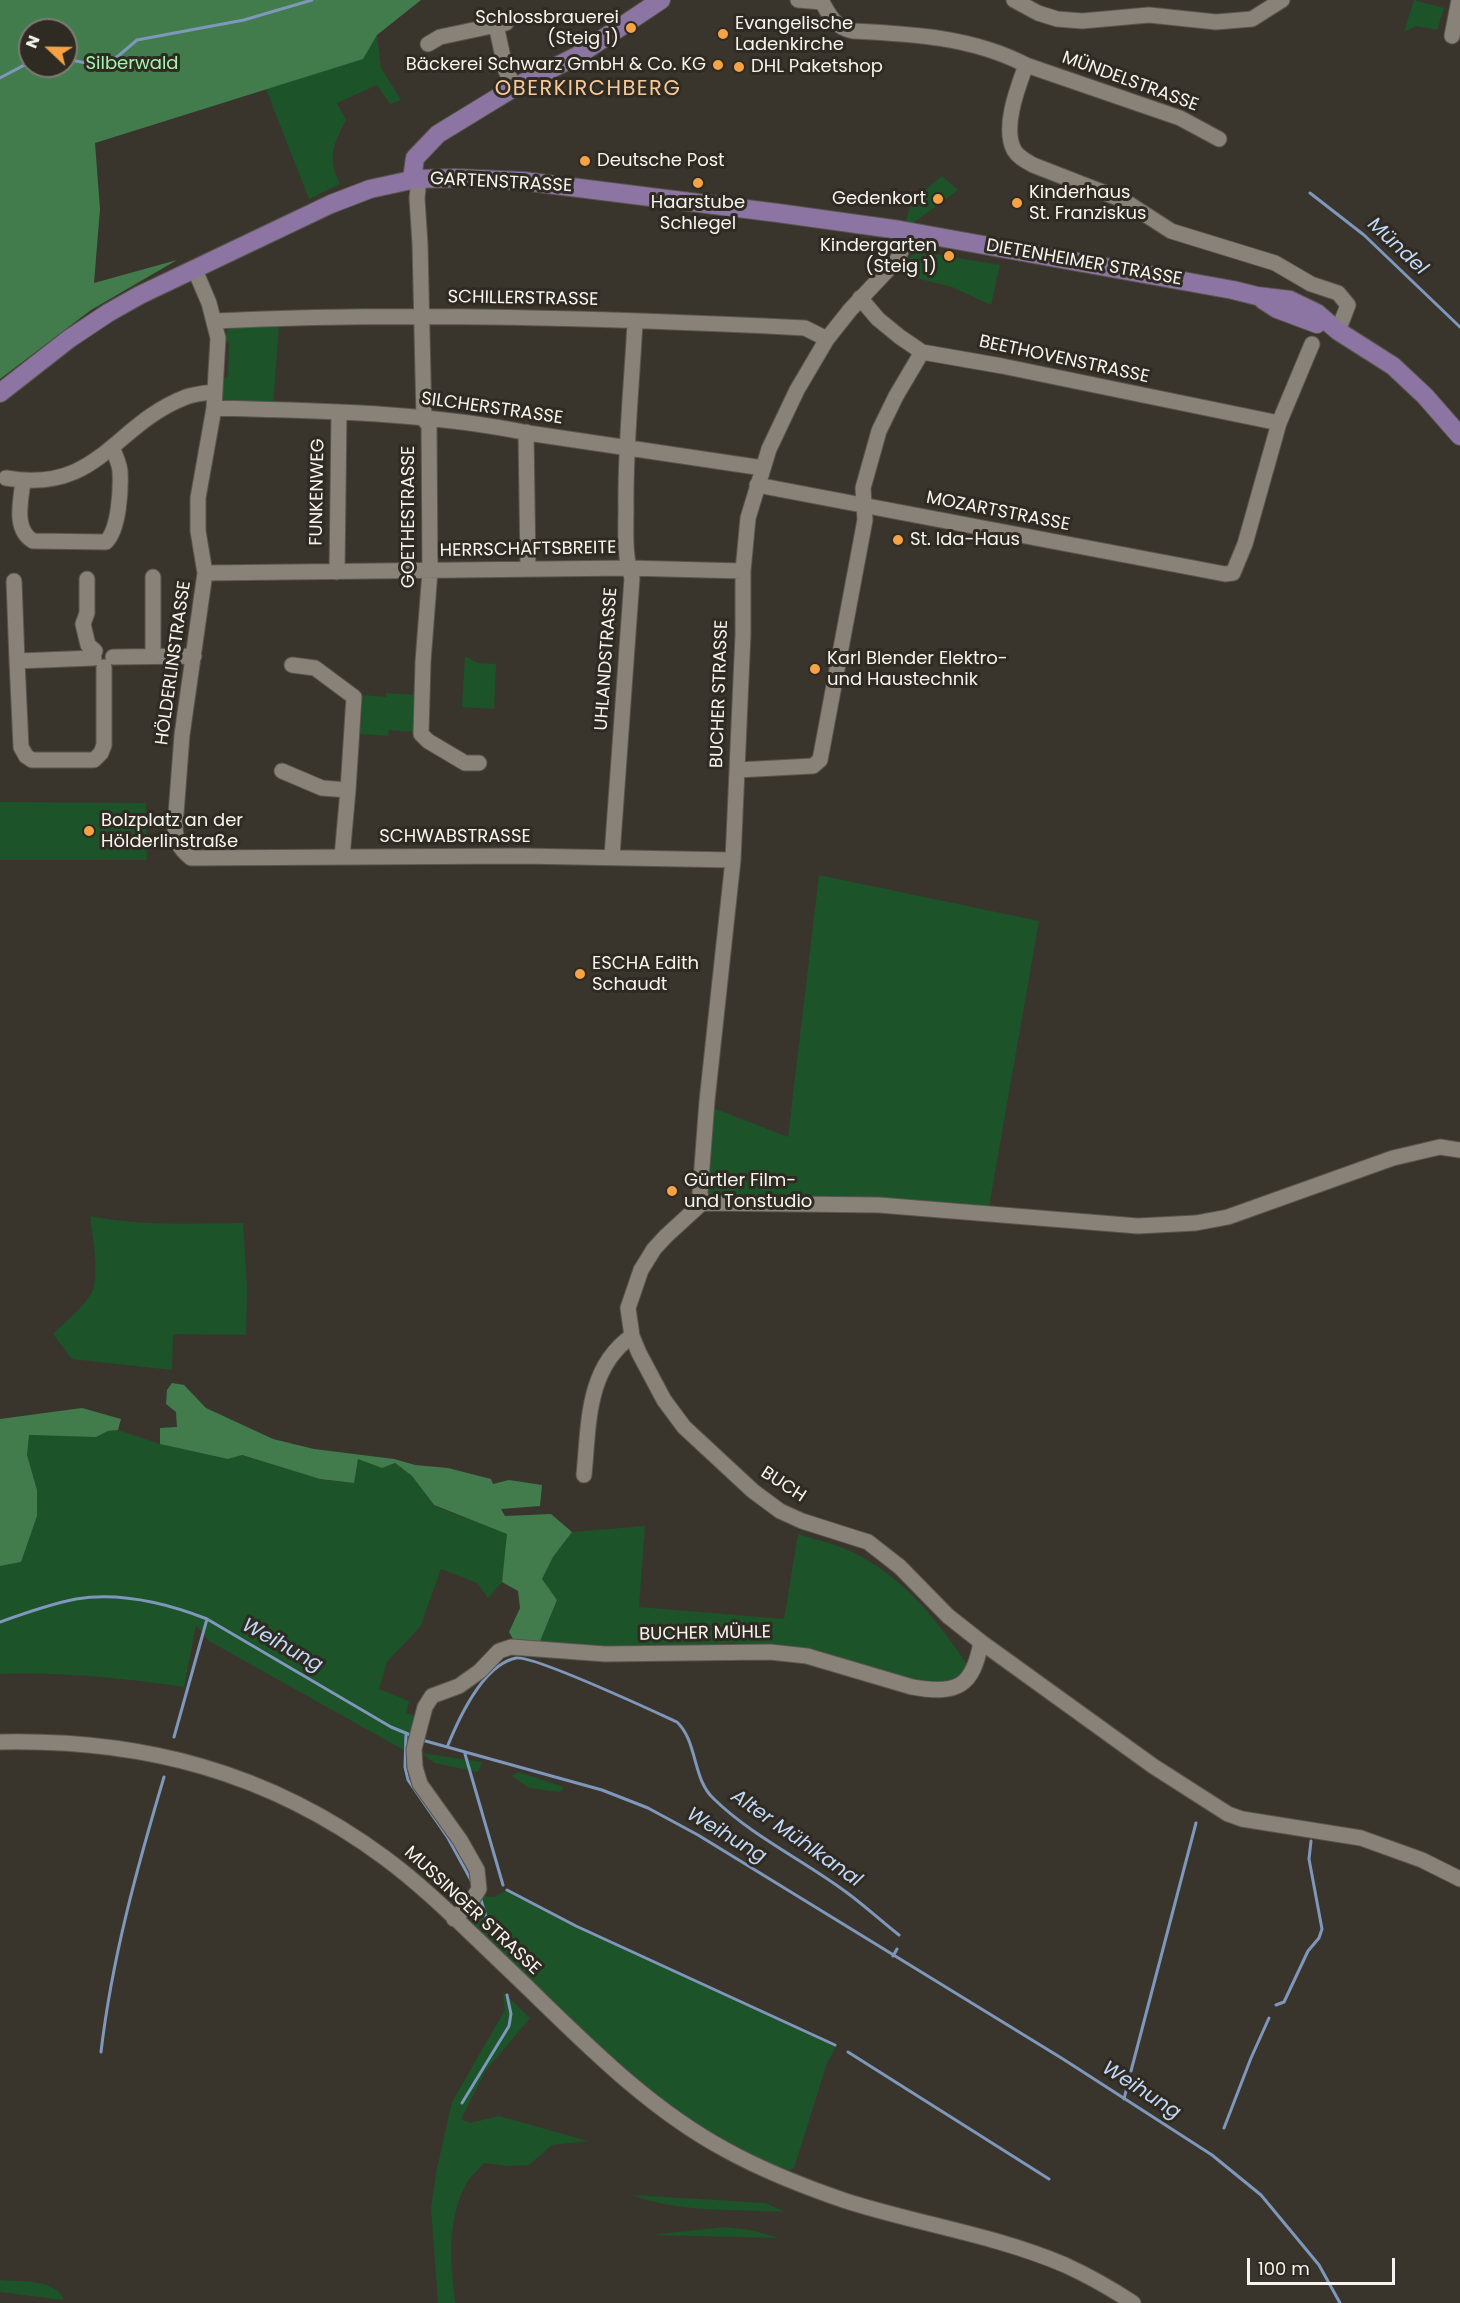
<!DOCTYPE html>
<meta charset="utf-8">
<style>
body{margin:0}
#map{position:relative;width:1460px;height:2303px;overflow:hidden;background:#3a352c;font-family:Poppins,sans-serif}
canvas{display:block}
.north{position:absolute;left:18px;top:18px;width:60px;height:60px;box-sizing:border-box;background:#2f2b22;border:2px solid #7f7b74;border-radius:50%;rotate:292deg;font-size:16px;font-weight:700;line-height:24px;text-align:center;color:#f7f4ef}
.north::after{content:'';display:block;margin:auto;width:21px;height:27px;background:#f5a345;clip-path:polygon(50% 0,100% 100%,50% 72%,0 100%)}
.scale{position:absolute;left:1247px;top:2258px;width:148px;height:27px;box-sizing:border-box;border:3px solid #f7f4ef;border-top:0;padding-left:8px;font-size:18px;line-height:21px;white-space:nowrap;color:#f7f4ef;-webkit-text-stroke:4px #2f2b22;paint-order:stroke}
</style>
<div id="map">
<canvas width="1460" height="2303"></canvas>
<div class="north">N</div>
<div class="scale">100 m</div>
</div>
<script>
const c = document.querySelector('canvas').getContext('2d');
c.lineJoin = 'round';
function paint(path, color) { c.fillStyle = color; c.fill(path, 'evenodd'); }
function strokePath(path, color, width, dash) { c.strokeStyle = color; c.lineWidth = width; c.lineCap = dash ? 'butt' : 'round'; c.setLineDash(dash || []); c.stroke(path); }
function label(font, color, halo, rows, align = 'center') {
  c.font = font + ' Poppins,sans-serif'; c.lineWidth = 6; c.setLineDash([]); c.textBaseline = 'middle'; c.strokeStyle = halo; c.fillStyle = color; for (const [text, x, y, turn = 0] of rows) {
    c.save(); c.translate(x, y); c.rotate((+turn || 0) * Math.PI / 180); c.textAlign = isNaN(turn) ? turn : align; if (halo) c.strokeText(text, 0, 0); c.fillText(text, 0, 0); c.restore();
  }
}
paint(new Path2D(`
 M 1414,0 L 1444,8 L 1437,30 L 1416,26 L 1404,32 Z
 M 377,35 L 381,68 L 401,100 L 390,104 L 377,85 L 337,103 L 346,120 C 333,145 327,157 340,184 L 309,199 L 266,89 L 362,59 Z
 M 942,176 L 958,190 L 917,220 L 913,223 L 906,221 L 911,202 Z
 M 917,251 L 1000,265 L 991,305 L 952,287 L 892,272 Z
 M 279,326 L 273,406 L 226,403 L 221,398 L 222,380 L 228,376 L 229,344 L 225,339 L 227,330 L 233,327 Z
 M 465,656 L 478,663 L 496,664 L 494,709 L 462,707 Z
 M 386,693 L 418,695 L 415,732 L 389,730 L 388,736 L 360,734 L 363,695 L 386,697 Z
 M 0,802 L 146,803 L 147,860 L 0,860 Z
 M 819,875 L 1039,921 L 988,1212 L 713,1202 L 703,1189 L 708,1106 L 788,1137 Z
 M 90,1216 C 141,1226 192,1224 243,1223 L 247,1288 L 246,1335 L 173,1334 L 172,1370 L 72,1359 L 53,1334 C 66,1321 83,1308 92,1292 C 100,1276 92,1234 90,1216 Z
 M 118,1430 L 160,1444 L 228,1459 L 241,1455 L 320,1479 L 353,1483 L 358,1459 L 382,1468 L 394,1463 L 412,1476 L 434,1506 L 508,1534 L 502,1582 L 488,1598 L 477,1583 L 441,1569 L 420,1627 L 387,1662 L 379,1689 L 409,1701 L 406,1713 L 418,1717 L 409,1753 L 209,1641 L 196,1625 L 184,1687 C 122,1678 62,1672 0,1674 L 0,1566 L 21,1562 L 37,1490 L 27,1455 L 28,1435 L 96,1437 L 108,1431 Z
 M 645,1526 L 639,1607 L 784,1619 L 798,1534 C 813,1539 828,1542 843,1548 C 896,1569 939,1620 969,1668 L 963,1679 L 936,1686 L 822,1656 L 538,1646 L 557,1600 L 542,1579 L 553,1557 L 572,1532 Z
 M 421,1753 L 482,1762 L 478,1772 L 435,1763 Z
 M 518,1772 L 564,1787 L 560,1792 L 529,1788 L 512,1776 Z
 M 505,1891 L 577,1927 L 836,2047 L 827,2063 L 794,2168 L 783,2172 L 754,2159 L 659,2101 L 473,1928 C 467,1913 473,1908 482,1896 L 494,1897 Z
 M 503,1992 L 530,2018 L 486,2070 L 461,2119 L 470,2123 L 499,2116 L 588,2141 L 552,2145 L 529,2165 L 509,2166 L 484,2163 C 478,2170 470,2177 466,2184 C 446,2222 451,2262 455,2303 L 438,2303 L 431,2208 L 436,2173 L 452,2102 L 505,2010 Z
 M 632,2195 L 765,2203 L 785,2212 C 735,2209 679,2213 632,2195 Z
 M 725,2227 L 751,2230 L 779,2238 L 650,2235 Z
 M 0,2280 C 20,2282 56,2278 64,2300 L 0,2292 Z`), '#1c5328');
paint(new Path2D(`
 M 0,0 L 421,0 L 377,35 L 363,59 L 95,143 L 100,209 L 94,283 L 177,260 L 91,310 L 0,379 ZM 30,30 L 66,30 L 66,66 L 30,66 Z
 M 172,1383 L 184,1385 L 206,1408 L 273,1439 L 314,1449 L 394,1459 L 415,1465 L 448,1468 L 491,1479 L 493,1484 L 509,1480 L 542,1485 L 540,1506 L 501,1509 L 505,1516 L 551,1514 L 572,1532 L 553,1557 L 542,1579 L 557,1600 L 538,1646 L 513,1639 L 509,1632 L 520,1608 L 518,1591 L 502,1582 L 507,1534 L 434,1505 L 412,1476 L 395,1463 L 382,1468 L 358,1459 L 354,1483 L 320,1479 L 242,1455 L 228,1459 L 160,1444 L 160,1428 L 177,1427 L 176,1412 L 166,1404 L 167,1390 Z
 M 82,1408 L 121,1419 L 118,1430 L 108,1431 L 96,1437 L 29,1435 L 27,1455 L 37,1490 L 37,1516 L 21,1562 L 0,1566 L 0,1419 Z`), '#427c4c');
strokePath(new Path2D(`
 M 66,59 L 91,64 L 117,57 L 137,40 L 244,20 L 312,0
 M 0,78 L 30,62
 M 1310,193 L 1364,235 L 1460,327
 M 0,1622 C 25,1613 50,1604 76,1599 C 119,1592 166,1603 207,1619 L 391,1727 L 413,1736
 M 406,1734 L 405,1767 L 408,1780 L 448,1838 L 472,1882
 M 174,1737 L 207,1619
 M 422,1740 L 602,1790 L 648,1808 L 698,1835 L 1063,2059 L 1212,2155 L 1261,2195 L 1319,2265 L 1340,2303
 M 448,1745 C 459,1718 483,1665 516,1658 C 533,1655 653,1711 677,1722 C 698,1742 692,1779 714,1799 C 752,1836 803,1860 846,1892 C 864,1905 881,1921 899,1935
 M 465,1754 L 503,1885
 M 507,1890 L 576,1926 L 835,2045
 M 481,1900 L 492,1937
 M 893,1956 L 897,1949
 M 1276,2005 L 1284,2002 L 1308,1951 L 1319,1938 L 1322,1929 L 1309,1859 L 1311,1841
 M 101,2052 C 112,1958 137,1868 164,1777
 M 848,2052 L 1049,2179
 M 1131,2071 L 1196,1823
 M 1124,2099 L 1130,2075
 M 462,2103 L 509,2026 L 511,2014 L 507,1995
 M 1224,2128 L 1251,2058 L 1269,2018`), '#7e97bb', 3);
const minor = new Path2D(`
 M 798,0 L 822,2
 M 1014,0 L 1038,13 L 1057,19 L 1082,21 L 1149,15 L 1216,22 L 1252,19 L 1282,0
 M 822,2 C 831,18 835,27 853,31 C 913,34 972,37 1026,65 L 1180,118 L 1219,139
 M 496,25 L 506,71 L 515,87
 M 1452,36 L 1459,0
 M 428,44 L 440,37 L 506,23
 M 1026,65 C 1018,87 1002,127 1014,150 C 1018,157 1026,161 1033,165 L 1123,200 L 1171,231 L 1275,263 L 1311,284 L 1338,293 L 1348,305 L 1338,331
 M 419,179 L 417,198 L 420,244 L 424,419 L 429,426 L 430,571 L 423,662 L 421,734 L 428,741 L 465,763 L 479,763
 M 195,270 L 209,303 L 218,338 L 214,408 L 198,498 L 198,531 L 205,573 L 182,735 L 175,827 C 176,842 180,849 191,858 L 522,856 L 733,860
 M 860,298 L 878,319 L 900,337 L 922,352 L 1002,366 L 1279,423
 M 215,321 C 411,312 608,318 805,328 L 827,339
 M 214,408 C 317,411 426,412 528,433 L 763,468
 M 526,432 L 528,569
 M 6,478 C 99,494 113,425 186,397 C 194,394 204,393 213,392
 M 23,481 C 21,501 13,529 33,541 L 106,542 C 119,529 121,490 120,471 C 119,463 116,456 112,448
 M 757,485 L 1225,574 L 1233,573 L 1245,544 L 1279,423 L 1312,344
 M 337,572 L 339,412
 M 205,573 L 628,568 L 743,571
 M 153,577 L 153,656
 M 87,579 L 87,613 L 83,624 L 88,645 L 95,651
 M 14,581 L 17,661 L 94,658
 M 113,657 L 194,656
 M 17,661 L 21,747 L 26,756 L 32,760 L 94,760 L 101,753 L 104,745 L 104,667
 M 292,665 L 315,668 L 354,697 L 348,790
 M 737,770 L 813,766 L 820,760 L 865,520 L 863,488 L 879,431 L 896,396 L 922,352
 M 282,771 L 322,788 L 348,790 L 342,857
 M 612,856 L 632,578 C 624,556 626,532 626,509 C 625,446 632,384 635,321
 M 702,1203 L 666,1236 L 654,1249 L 641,1270 L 628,1308 L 632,1336 L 639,1353 L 664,1400 L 684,1427 L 753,1491 L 780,1511 L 802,1521 L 868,1542 L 900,1567 L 948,1616 L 981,1642 L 1153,1766 L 1228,1814 L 1242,1819 L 1361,1838 L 1422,1860 L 1460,1879
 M 702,1203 L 700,1193 L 707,1101 L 733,860 L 743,634 L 743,571 L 748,518 L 769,449 L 797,390 L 827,339 L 850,310 L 897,260 L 910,232
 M 702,1203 L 879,1205 L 1138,1226 L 1196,1223 L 1228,1217 L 1393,1158 L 1440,1147 L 1460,1150
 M 584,1475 C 589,1425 586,1368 632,1336
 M 0,1742 C 143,1739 269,1772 385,1858 C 427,1889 464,1927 502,1963 C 573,2030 639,2103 726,2150 C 764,2171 805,2187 846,2201 C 918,2224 995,2235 1065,2265 C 1089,2276 1112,2289 1133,2303
 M 454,1919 L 470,1903 L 479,1889 L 477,1870 L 460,1840 L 420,1784 L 415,1767 L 414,1749 L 425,1707 L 432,1696 L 459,1686 L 480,1671 L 499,1651 L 511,1647 L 605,1654 L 770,1652 L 807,1656 L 912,1687 C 957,1695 973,1687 981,1642`);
const major = new Path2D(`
 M 412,179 L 415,158 L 438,134 L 515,87 L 577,56 L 661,0
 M 1263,300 L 1277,309 L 1317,324
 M 0,393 L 69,339 L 108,313 L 140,295 L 331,204 L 370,189 L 416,179 L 455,178 L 523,181 L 778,213 L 900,230 L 1233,290 L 1257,296 L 1290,300 L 1317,313 L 1338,331 L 1393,366 L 1425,396 L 1460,436`);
strokePath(minor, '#59544d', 17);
strokePath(major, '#59544d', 20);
strokePath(minor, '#888279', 15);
strokePath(major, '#8c75a2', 18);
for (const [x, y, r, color] of [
 [631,28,6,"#f5a345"],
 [723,34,6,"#f5a345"],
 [718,65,6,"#f5a345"],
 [739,67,6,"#f5a345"],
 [585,161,6,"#f5a345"],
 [698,183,6,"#f5a345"],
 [938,199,6,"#f5a345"],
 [1017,203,6,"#f5a345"],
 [949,256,6,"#f5a345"],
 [898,540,6,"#f5a345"],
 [815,669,6,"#f5a345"],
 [89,831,6,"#f5a345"],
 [580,974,6,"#f5a345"],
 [672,1191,6,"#f5a345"]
]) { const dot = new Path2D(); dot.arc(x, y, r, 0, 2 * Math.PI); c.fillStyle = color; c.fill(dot); strokePath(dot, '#2f2b22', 2); }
label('18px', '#f7f4ef', '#2f2b22', [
 ["Schlossbrauerei",619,18,"right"],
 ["(Steig 1)",619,39,"right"],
 ["Evangelische",735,24],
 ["Ladenkirche",735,45],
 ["Bäckerei Schwarz GmbH & Co. KG",706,65,"right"],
 ["DHL Paketshop",751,67],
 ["Deutsche Post",597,161],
 ["Kinderhaus",1029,193],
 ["St. Franziskus",1029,214],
 ["Gedenkort",926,199,"right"],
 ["Haarstube",698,203,"center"],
 ["Schlegel",698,224,"center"],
 ["Kindergarten",937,246,"right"],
 ["(Steig 1)",937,267,"right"],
 ["St. Ida-Haus",910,540],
 ["Karl Blender Elektro-",827,659],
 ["und Haustechnik",827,680],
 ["Bolzplatz an der",101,821],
 ["Hölderlinstraße",101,842],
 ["ESCHA Edith",592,964],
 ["Schaudt",592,985],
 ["Gürtler Film-",684,1181],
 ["und Tonstudio",684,1202]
], 'left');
label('18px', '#a2f5ae', '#2f2b22', [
 ["Silberwald",132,64]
]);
label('18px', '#f7f4ef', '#2f2b22', [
 ["MÜNDELSTRASSE",1130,82,20],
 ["GARTENSTRASSE",501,183,3],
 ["DIETENHEIMER STRASSE",1084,263,10],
 ["SCHILLERSTRASSE",523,299,1],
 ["BEETHOVENSTRASSE",1064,360,12],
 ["SILCHERSTRASSE",492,409,8],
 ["FUNKENWEG",318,492,-89],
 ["MOZARTSTRASSE",998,512,11],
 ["GOETHESTRASSE",409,517,-90],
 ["HERRSCHAFTSBREITE",528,550,-1],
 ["UHLANDSTRASSE",607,659,-86],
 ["HÖLDERLINSTRASSE",174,663,-82],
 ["BUCHER STRASSE",720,694,-88],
 ["SCHWABSTRASSE",455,837],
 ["BUCH",783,1485,33],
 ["BUCHER MÜHLE",705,1634,-1],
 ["MUSSINGER STRASSE",472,1911,43]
]);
label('italic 20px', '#c2d8f8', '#2f2b22', [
 ["Mündel",1397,247,43],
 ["Weihung",282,1646,29],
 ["Weihung",726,1836,31],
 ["Alter Mühlkanal",796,1839,35],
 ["Weihung",1141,2091,33]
]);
c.letterSpacing = '1.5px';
label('21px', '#f7c89a', '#2f2b22', [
 ["OBERKIRCHBERG",588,90]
]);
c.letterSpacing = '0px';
</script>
